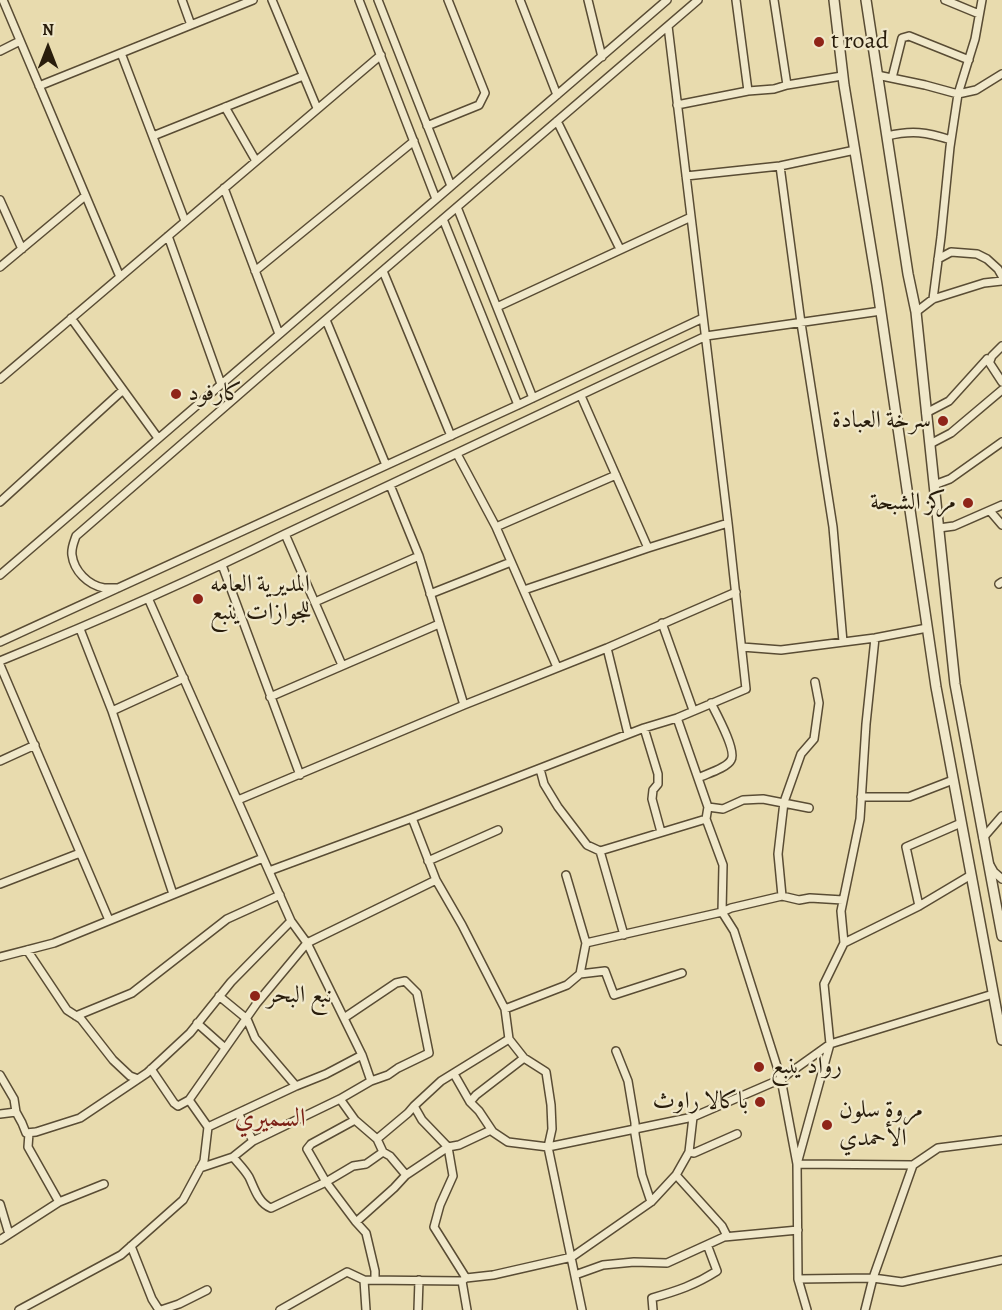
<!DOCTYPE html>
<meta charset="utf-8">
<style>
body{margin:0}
#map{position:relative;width:1002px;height:1310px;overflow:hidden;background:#e8dbae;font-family:Alegreya,serif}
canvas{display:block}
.north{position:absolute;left:18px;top:18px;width:60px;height:60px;-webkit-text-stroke:4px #f0e8ca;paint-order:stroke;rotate:0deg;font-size:16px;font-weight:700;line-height:24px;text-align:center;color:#291d0c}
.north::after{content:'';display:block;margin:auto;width:21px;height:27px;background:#291d0c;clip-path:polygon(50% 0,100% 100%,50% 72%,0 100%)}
</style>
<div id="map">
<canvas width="1002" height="1310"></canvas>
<div class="north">N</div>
</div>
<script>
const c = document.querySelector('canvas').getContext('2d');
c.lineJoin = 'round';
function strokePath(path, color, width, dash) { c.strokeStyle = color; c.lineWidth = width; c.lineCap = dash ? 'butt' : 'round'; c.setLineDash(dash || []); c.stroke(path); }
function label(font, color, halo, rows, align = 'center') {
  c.font = font + ' Alegreya,Amiri,serif'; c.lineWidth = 4.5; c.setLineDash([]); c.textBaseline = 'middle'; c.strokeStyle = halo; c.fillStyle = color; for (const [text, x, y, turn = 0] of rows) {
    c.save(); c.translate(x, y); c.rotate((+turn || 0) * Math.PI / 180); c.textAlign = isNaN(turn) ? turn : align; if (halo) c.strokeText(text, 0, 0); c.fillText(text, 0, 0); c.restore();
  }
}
const minor = new Path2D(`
 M 3,0 L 120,277
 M 182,0 L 191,25
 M 272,0 L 317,108
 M 359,0 L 436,199
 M 378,0 L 451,186
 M 520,0 L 557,95
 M 588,0 L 602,57
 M 736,0 L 748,91
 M 774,0 L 787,85
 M 945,0 L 979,14
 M 0,51 L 20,41
 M 121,53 L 185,221
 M 877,75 L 925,85 L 958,94 L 976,90 L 1002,74
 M 892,78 L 902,38 L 909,36 L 969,60
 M 39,86 L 253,0
 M 677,105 L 748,91 L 774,89 L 787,85 L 842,76
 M 225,107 L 256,161
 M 557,121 L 620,249
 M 427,126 L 479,105 L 485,93 L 448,0
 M 153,136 L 303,76
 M 887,136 C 912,130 926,132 951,140
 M 780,166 L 801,323 L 833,527 L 843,642
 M 686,176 L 780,166 L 855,150
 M 224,188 L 279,334
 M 0,200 L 22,249
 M 457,207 L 533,398
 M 443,219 L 518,405
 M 168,236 L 221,384
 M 938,259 L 951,252 L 977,254 L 987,259 L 998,269 L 1002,276
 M 0,267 L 85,196
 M 255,271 L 414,141
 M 383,271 L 451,436
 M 933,299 L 941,237 L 950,147 L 958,94 L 975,39 L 982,0
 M 497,307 L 691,217
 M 916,312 L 933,299 L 984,283 L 1002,281
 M 71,318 L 158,438
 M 326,320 L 386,465
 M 987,359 L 1002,382
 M 0,379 L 381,55
 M 581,396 L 648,548
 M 926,413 L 949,401 L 987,359 L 990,361 L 992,356 L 1002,346
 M 930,444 L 951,433 L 1002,390
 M 457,454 L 496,527 L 557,667
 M 390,485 L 419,556 L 464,705
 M 934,485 L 950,479 L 1002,442
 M 0,502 L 123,390
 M 990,511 L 1002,525
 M 496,527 L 616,475
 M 939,528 L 954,526 L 1002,505
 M 285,534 L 342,665
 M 222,565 L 300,775
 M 0,575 L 667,0
 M 999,584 L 1002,582
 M 118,588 C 113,588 108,588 104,588 C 88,585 74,571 72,555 C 71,548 74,542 76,536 L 266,371 L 698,0
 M 524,590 L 648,548 L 728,523
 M 430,594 L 511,562
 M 315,602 L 419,556
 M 662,623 L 693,710
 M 80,629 L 112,711 L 173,894
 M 875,638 L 866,724 L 860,819 L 841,911 L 844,943 L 824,984 L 830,1044 L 797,1164 L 913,1165
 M 0,642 L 518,405 L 703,318
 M 742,647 L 781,650 L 875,638 L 927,628
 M 607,648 L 628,734
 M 0,661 C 96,622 192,580 285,534 L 706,336 L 881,311
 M 0,665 L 109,920
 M 270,697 L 439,624
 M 112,711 L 184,678
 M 677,718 L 708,807 L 706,819 L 723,865 L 722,912 L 734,931 L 781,1079 L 797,1164 L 798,1279 L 807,1310
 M 644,728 L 658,774 L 658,784 L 653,790 L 652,799 L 661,832
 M 0,761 L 35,745
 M 540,769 L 544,784 L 558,807 L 587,845 L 600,851
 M 698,778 C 706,774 727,768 731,760 C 737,751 716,713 711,703
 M 861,797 L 909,797 L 953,780
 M 238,800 L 464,705 L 607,648 L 736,592
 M 708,807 L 723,809 L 743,800 L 763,799 L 809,808
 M 412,818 L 436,880 L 462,925 L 505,1009 L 509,1039 L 524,1058 L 546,1072 L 551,1105 L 552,1129 L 548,1147 L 582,1310
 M 983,838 L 1002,816
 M 428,861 L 498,830
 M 990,865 L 994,872 L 1002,879
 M 269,871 L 412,818 L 644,728 L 677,718 L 746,689 L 728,523 L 668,26
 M 566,875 L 586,943 L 580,974
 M 0,884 L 80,853
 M 782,896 L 778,854 L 784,802 L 801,754 L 814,739 L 819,703 L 815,682
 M 919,906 L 906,847 L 961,823
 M 624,935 L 600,851 L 706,819
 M 586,943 L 722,912 L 731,908 L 782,896 L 799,900 L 810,898 L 843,900
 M 844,943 L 919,906 L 971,875
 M 27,950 L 67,1010 L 81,1019 L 113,1060 L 130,1076 L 138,1079
 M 0,957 L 54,943 L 263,858
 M 219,996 L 247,1019 L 255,1038 L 296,1086
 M 505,1009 L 567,985 L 580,974 L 605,971 L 614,995 L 682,973
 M 76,1016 L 132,993 L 227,919 L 280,895
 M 197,1023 L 225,1048
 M 616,1051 L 628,1081 L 635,1123 L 635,1134 L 642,1175 L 651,1202
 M 151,1069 L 174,1103 L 178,1106 L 189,1100
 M 454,1074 L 470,1102 L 479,1111 L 493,1132 L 508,1142 L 548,1147 L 693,1117 L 781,1079 L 830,1044 L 993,994
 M 0,1075 L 14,1099 L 16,1112 L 22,1123 L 26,1133 L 36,1132 L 80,1118 L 147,1073 L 190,1033 L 231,982 L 291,921
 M 371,1081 L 362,1055 L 307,943 L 436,880
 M 340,1099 L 355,1120 L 377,1139 L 383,1152 L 390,1156 L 406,1175
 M 470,1102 L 476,1095 L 524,1058
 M 414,1106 L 422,1120 L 448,1147 L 453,1176 L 440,1205 L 434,1227 L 466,1278
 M 238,1113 L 253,1141
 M 0,1114 L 16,1112
 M 355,1120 L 311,1144 L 307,1149 L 326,1182 L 356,1222 L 366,1233 L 375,1271 L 375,1280
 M 208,1127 L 296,1086 L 326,1074 L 362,1055
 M 377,1139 L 408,1113 L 414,1106 L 441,1081 L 509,1039
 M 689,1152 L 694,1153 L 737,1134
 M 233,1157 C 238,1163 245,1170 249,1177 C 254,1187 258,1203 271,1208 L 326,1182 L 353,1166 L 366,1164 L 383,1152
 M 200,1168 L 233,1157 L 253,1141 L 340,1099 L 371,1081 L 388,1075 L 398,1068 L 429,1053 L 417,993 L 405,981 L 396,983 L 344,1018
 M 676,1175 L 722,1226 L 727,1236
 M 59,1202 L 104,1184
 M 0,1204 L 9,1234
 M 356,1222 L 394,1188 L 406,1175 L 448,1147 L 459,1145 L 491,1130
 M 0,1240 L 59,1202 L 28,1147 L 29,1133
 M 131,1246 L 152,1299 L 159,1310
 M 575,1275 L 603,1265 L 634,1262 L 667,1263 L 724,1237 L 798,1230
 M 798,1279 L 873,1278 L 902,1282 L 1002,1260
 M 462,1281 L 467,1310
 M 19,1310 L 121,1255 L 183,1200 L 204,1161 L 208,1127 L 189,1100 L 257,1003 L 307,943 L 291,921 L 148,598
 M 161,1310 L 179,1304 L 207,1290
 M 280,1310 L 347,1272 L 364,1280
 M 366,1310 L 364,1280 L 462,1281 L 466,1278 L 493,1275 L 572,1257 L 651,1202 L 676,1175 L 689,1152 L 693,1117
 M 418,1310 L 419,1280
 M 653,1310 L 652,1298 C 677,1291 695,1285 717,1271 L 708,1247
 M 865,1310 L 873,1278 L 913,1165 L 938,1148 L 1002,1140`);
const tertiary = new Path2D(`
 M 834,0 L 844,85 L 877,285 L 936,687 L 1002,1040
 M 866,0 L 908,274 L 916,312 L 955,684 L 1002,936`);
strokePath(minor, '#594c34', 10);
strokePath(tertiary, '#594c34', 12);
strokePath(minor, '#f0e8ca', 7);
strokePath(tertiary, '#f0e8ca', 9);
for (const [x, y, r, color] of [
 [819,42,6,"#8f2418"],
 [176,394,6,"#8f2418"],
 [943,421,6,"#8f2418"],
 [968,503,6,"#8f2418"],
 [198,599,6,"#8f2418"],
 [255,996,6,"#8f2418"],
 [759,1067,6,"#8f2418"],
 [760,1102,6,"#8f2418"],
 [827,1125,6,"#8f2418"]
]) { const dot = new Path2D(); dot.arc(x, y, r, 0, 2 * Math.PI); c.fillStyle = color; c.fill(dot); strokePath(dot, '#f0e8ca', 2); }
label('24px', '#291d0c', '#f0e8ca', [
 ["t road",831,42],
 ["كارفود",188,394],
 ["سرخة العبادة",931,421,"right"],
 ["مركز الشبحة",956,503,"right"],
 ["المديرية العامه",210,585],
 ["للجوازات ينبع",210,613],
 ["نبع البحر",267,996],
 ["رواد ينبع",771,1067],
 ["باكالا راوث",748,1102,"right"],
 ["مروة سلون",839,1111],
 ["الأحمدي",839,1139]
], 'left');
label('26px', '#7a1f14', '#f0e8ca', [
 ["السميري",270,1120]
]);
</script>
